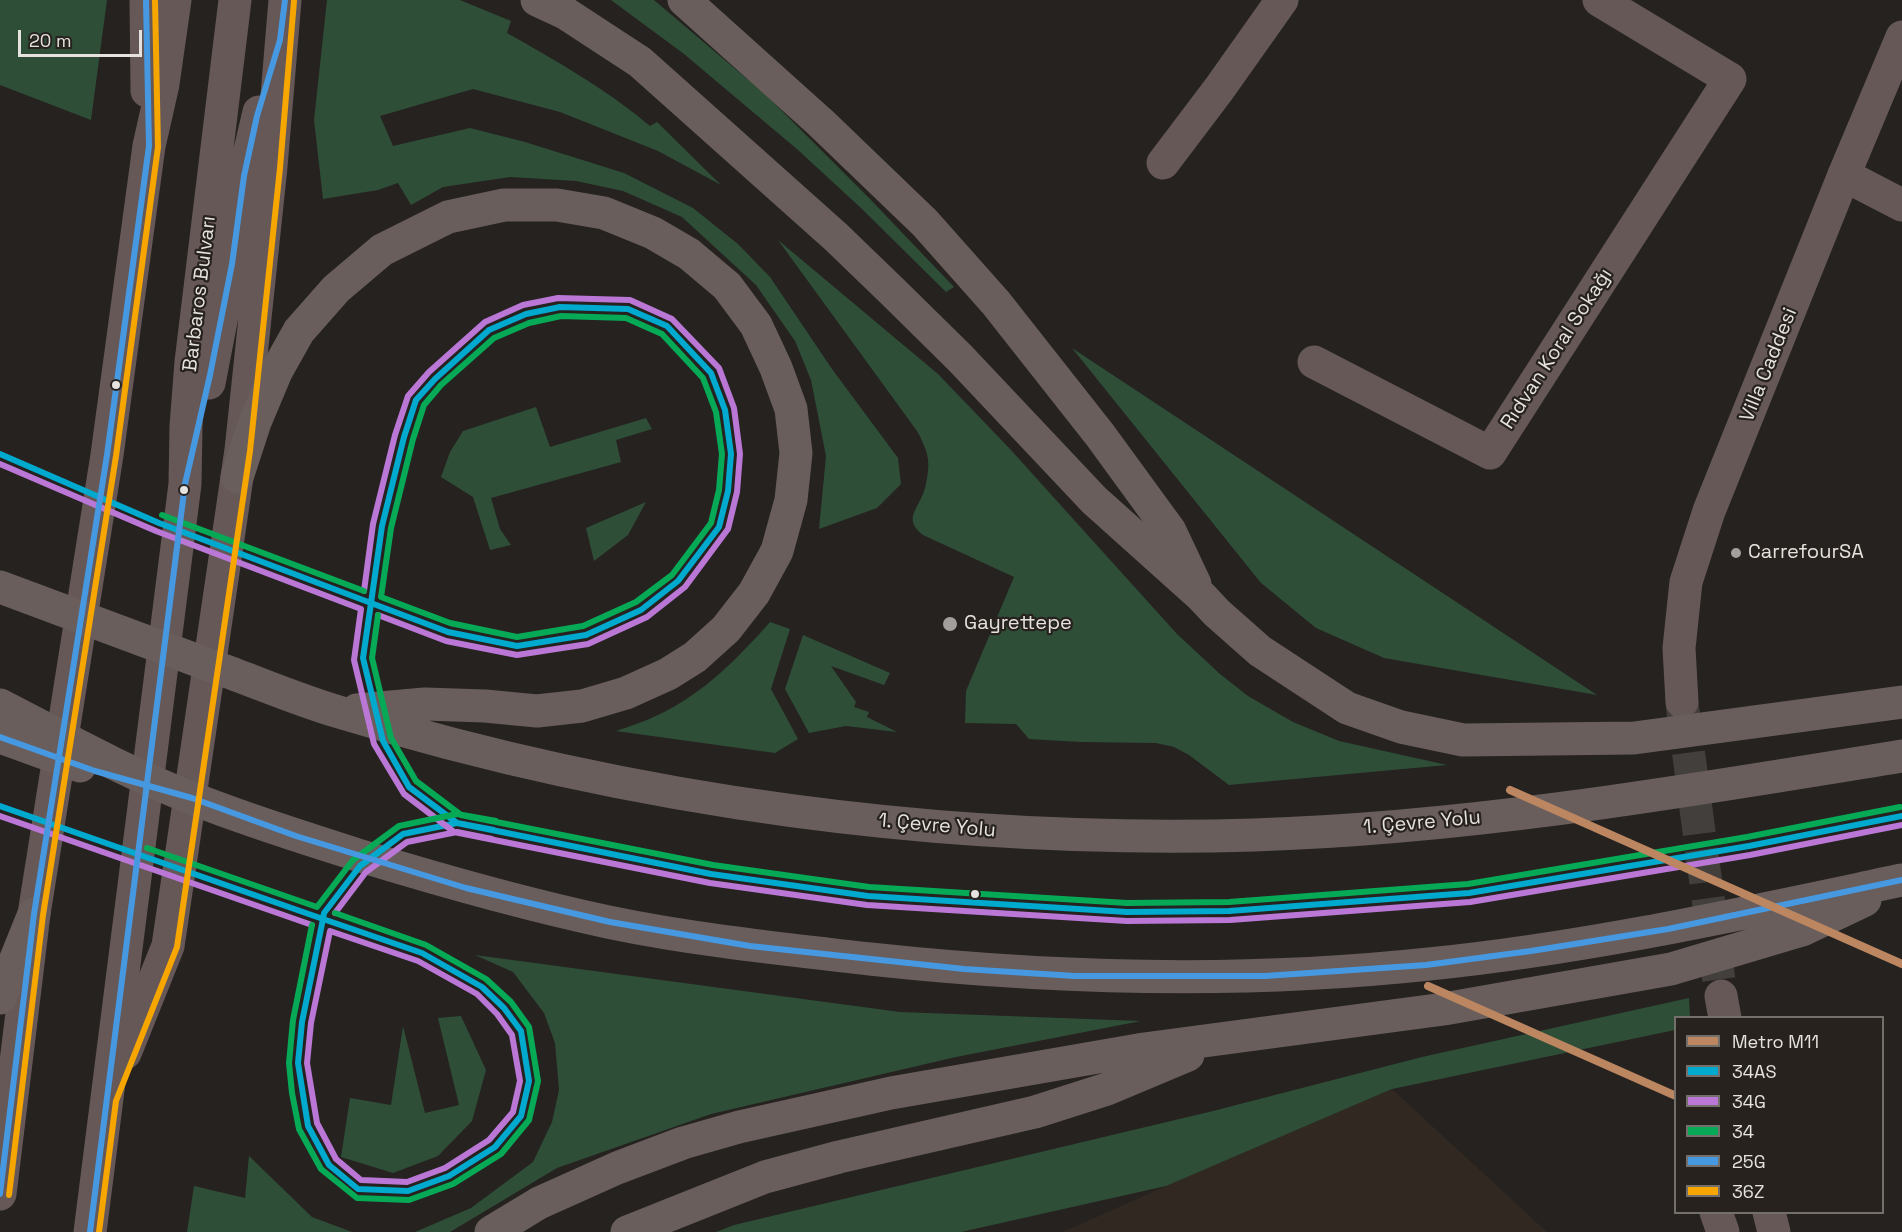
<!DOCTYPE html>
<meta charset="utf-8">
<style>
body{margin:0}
#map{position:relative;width:1902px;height:1232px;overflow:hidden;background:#252220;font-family:"Space Grotesk",sans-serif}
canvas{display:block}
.legend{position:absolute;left:1674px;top:1016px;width:210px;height:198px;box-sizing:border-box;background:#27221e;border:2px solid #736f6b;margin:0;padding:8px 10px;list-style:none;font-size:18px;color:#e5e2df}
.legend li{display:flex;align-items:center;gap:12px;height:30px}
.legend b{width:30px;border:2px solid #736f6b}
.scale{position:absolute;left:18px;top:30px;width:124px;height:27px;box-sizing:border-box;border:3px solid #e5e2df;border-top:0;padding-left:8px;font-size:18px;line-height:21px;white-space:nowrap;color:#e5e2df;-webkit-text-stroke:4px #27221e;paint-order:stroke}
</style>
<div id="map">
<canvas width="1902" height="1232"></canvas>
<ul class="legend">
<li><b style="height:8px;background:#bb8660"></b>Metro M11</li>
<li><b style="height:8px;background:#00a9ce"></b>34AS</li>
<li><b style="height:8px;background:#ba77d6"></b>34G</li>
<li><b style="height:8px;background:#06aa56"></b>34</li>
<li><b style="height:8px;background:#4699e1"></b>25G</li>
<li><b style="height:8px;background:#f7a600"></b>36Z</li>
</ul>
<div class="scale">20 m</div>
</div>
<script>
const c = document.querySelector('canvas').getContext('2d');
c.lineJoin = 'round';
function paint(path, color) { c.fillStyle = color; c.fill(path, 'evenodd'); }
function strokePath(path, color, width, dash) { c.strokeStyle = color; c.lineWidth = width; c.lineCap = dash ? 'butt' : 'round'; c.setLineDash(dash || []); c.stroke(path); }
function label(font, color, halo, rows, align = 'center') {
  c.font = font + ' "Space Grotesk",sans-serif'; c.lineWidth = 4.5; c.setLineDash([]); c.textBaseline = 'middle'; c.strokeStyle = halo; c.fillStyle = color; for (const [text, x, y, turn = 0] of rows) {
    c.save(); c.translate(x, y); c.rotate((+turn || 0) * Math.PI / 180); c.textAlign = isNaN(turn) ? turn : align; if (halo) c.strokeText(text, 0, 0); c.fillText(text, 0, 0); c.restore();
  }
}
paint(new Path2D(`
 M 1392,1089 L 1547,1232 L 1063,1232 L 1166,1186 Z`), '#312921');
paint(new Path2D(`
 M 0,0 L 107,0 L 91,120 L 0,85 Z
 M 327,0 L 460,0 L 511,21 L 507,33 C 557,61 606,89 650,126 L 657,122 L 721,185 L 658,151 L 560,112 L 473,89 L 380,116 L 393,146 L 470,128 L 525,142 L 624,173 L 693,208 L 738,244 L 770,277 L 832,369 L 898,458 L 901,484 L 877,508 L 819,529 L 826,456 L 811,380 L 795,341 L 756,285 L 682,217 L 623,191 L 576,181 L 510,177 L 443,187 L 411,205 L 398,183 L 378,190 L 323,199 L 314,120 Z
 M 611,0 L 654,0 L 766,95 L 870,199 L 954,287 L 946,292 L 862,209 L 798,150 L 684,54 Z
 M 778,240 L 938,374 L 1010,449 L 1177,634 L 1220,674 L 1248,696 L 1293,722 L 1339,741 L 1447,765 L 1229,785 L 1189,755 L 1174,747 L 1156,743 L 1081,742 L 1029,739 L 1016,724 L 965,723 L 966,691 L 1014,577 L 923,535 C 904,520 916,511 923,494 C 926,487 927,478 928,471 C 930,456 924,444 917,431 Z
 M 1072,348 L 1597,695 L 1384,658 L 1316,628 L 1261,583 Z
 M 536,407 L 550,447 L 646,418 L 652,429 L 616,440 L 621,462 L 491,498 L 500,529 L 511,545 L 490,550 L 473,497 L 441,477 L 450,452 L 463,431 Z
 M 646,502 L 628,535 L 594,561 L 586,528 Z
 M 770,622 L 790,629 L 771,689 L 798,739 L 775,753 L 616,731 C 631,726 646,721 660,714 C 704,693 738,658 770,622 Z
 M 803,635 L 890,673 L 884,685 L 831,666 L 856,702 L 854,707 L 869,712 L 867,717 L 897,732 L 846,726 L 809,733 L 785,689 Z
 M 475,955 L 900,1012 L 1141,1021 L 956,1057 L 711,1114 L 557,1168 L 450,1232 L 415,1232 L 471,1208 L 533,1162 L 552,1122 L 559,1090 L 555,1043 L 544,1013 L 513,972 Z
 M 1689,998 L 1690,1017 L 1676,1018 L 1675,1030 L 1392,1089 L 1166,1186 L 961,1232 L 716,1232 L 734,1225 L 1213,1111 L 1422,1057 Z
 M 461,1016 L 486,1070 L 472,1121 L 438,1156 L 393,1173 L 341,1157 L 350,1098 L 391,1105 L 403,1026 L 425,1113 L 459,1105 L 438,1018 Z
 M 249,1156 L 312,1217 L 352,1232 L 187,1232 L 194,1186 L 245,1198 Z`), '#2f4e37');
strokePath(new Path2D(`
 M 1682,704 L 1721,996`), '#423f3d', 33, [33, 16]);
strokePath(new Path2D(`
 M 1163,163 L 1219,89 L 1282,0
 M 1844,175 L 1902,205
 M 1314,362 L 1490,453 L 1730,79 L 1599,0
 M 1716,1212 L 1723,1232`), '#655857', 33);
strokePath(new Path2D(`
 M 146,0 L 147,91
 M 209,383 L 232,264 L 244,176 L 259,112
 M 1682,702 L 1679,648 L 1686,582 L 1709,511 L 1844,175 L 1902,37
 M 1721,996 L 1725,1018
 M 125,1053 L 168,946 L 241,450 L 271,167 L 285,0
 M 0,1194 L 34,914 L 107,455 L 149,146 L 163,84 L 175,0
 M 1769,1212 L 1774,1232
 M 90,1232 L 185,484 L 186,426 L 191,362 L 235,0`), '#665857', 33);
strokePath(new Path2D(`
 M 537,0 L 565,13 L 640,62 L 836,237 L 894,293 L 960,358 L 1094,500 L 1201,596 L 1217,613 L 1260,651 L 1347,708 L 1401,727 L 1463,740 L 1634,738 L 1902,702
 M 684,0 L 821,123 L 925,223 L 996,303 L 1100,435 L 1170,531 L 1195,584
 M 237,477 L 255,422 L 276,372 L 299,331 L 336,289 L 382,250 L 448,217 L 504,205 L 557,205 L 604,213 L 653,233 L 689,254 L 727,286 L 756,325 L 776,368 L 791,409 L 796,453 L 791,500 L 777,551 L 754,593 L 726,629 L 695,657 L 668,674 L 626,693 L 582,706 L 537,711 L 485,706 L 425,704 L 357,710
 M 0,587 C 73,614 146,641 220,669 C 259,683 298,700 339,712 C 634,802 945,844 1254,835 C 1472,828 1687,791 1902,756
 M 0,705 C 64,738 127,773 194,799 C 249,821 305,838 361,856 C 443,881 524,904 608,922 C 694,940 783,949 870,959 C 1055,979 1243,984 1429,964 C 1588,948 1745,913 1902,880
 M 0,737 L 80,766
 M 0,998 L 34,914
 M 491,1232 L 539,1203 L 617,1168 L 683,1143 L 739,1127 L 891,1093 L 1144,1049 L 1444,1009 L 1671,969 L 1802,930 L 1865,900
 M 627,1232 L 765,1177 L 839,1157 L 1035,1112 L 1107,1089 L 1188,1055`), '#695e5c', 33);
strokePath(new Path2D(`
 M 560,307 L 628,309 L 667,326 L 711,373 L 725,410 L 731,454 L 728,491 L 719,527 L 678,581 L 641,610 L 586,635 L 517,646 L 448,632 L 371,603 L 382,526 L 404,437 L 416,400 L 435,379 L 489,330 L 526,314 Z
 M 0,454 L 159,523 L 371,603
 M 371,603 L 363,658 L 383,741 L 409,787 L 457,823 L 711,874 L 868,896 L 1127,912 L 1229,911 L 1469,893 L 1749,846 L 1902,816
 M 0,806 L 323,919
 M 323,919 L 422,953 L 482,987 L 504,1008 L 521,1031 L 529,1081 L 521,1116 L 495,1147 L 449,1176 L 408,1191 L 358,1189 L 329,1165 L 308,1126 L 298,1063 L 302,1022 Z
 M 323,919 L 324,913 L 360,866 L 403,834 L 457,823 L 494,830`), '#00a9ce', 6);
strokePath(new Path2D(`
 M 0,464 L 156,531 L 361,609 L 354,660 L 374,744 L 404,794 L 454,832 L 710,883 L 867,905 L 1127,921 L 1230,920 L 1470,902 L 1750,855 L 1902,825
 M 364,591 L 373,524 L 395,435 L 408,396 L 429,372 L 485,322 L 523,305 L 558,298 L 630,300 L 672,319 L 719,368 L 734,408 L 740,454 L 737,492 L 728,529 L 685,587 L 647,617 L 588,644 L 517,655 L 446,641 L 378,615
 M 0,816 L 312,925
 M 335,913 L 366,872 L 407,842 L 457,832 L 492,839
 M 330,931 L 418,961 L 477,994 L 497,1014 L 512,1035 L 520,1081 L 513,1112 L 489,1140 L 445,1168 L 407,1182 L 361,1180 L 336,1159 L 317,1123 L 307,1063 L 311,1023 Z`), '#ba77d6', 6);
strokePath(new Path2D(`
 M 561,316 L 626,318 L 662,334 L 703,378 L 716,412 L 722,454 L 719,490 L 711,523 L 672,575 L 636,602 L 583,626 L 517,637 L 450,623 L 381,597 L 391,528 L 413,439 L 424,405 L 441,385 L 494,338 L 529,323 Z
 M 162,515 L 364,591
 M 378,615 L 372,658 L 391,738 L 416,781 L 461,815 L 713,865 L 869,887 L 1127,903 L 1229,902 L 1468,884 L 1747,837 L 1900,807
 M 147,848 L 317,907 L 353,860 L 399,826 L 457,814 L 496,821
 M 312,925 L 293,1020 L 289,1063 L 292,1093 L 299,1129 L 321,1169 L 357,1198 L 409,1200 L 453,1184 L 501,1154 L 529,1120 L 538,1081 L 529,1027 L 511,1002 L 486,979 L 426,945 L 335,913`), '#06aa56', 6);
strokePath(new Path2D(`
 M 0,737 L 95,771 L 192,798 L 296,836 L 466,888 L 610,922 L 750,946 L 964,969 L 1075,976 L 1265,976 L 1426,965 L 1531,951 L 1668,929 L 1902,880
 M 0,1194 L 34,914 L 107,455 L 149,146 L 146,0
 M 90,1232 L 185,484 L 210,375 L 232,264 L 244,176 L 257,116 L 280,40 L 285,0`), '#4699e1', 6);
strokePath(new Path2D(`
 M 9,1195 L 43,915 L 116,456 L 158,147 L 155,0
 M 99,1232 L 116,1101 L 177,947 L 250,451 L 280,168 L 294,1`), '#f7a600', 6);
strokePath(new Path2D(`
 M 1510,790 L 1902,964
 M 1428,986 L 1676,1096`), '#bb8660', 8);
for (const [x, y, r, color] of [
 [116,385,5,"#e5e2df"],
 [184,490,5,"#e5e2df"],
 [1736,553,6,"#a29f9c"],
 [950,624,8,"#a29f9c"],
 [975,894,5,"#e5e2df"]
]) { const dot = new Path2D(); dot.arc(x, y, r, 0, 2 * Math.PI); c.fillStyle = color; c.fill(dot); strokePath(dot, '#27221e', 2); }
label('20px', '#e5e2df', '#27221e', [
 ["Barbaros Bulvarı",200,294,-83],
 ["Rıdvan Koral Sokağı",1557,349,-57],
 ["Villa Caddesi",1769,365,-68],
 ["1. Çevre Yolu",1422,823,-5],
 ["1. Çevre Yolu",937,826,5]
]);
label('20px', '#e5e2df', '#27221e', [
 ["CarrefourSA",1748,553],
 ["Gayrettepe",964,624]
], 'left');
</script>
